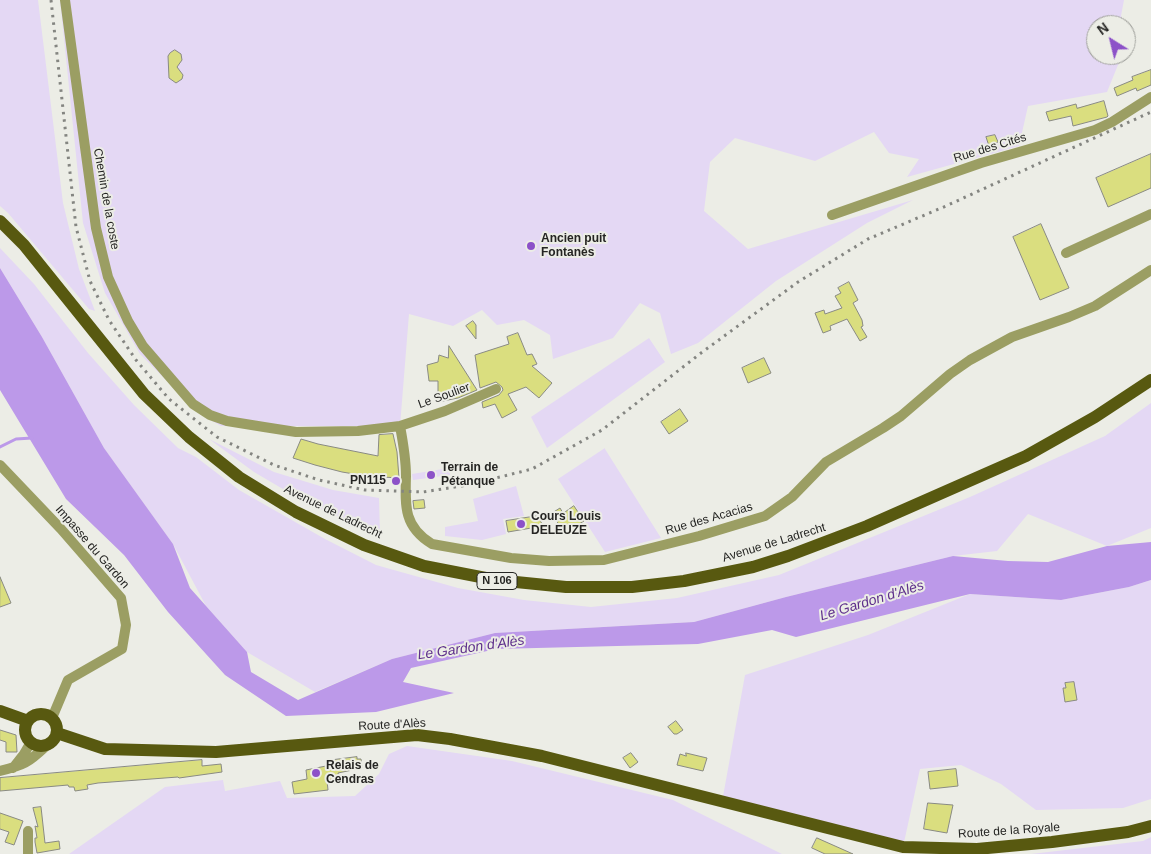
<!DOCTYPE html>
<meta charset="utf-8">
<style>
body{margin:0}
#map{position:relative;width:1151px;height:854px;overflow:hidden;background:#ecede6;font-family:Arial,sans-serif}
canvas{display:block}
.north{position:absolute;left:1086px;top:15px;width:50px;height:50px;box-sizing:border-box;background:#ecede6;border:1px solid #9c9d98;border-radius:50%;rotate:324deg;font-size:14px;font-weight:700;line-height:20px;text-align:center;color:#252523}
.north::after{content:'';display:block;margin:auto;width:18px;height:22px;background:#8c51c8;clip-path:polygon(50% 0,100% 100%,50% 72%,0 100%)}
</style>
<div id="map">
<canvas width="1151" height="854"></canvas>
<div class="north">N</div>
</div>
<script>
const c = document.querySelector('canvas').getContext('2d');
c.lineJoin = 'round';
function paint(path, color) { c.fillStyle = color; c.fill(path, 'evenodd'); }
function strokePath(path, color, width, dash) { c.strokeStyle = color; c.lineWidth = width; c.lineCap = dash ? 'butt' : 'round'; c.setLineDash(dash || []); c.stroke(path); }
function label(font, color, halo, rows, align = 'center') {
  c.font = font + ' Arial,sans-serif'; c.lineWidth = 4; c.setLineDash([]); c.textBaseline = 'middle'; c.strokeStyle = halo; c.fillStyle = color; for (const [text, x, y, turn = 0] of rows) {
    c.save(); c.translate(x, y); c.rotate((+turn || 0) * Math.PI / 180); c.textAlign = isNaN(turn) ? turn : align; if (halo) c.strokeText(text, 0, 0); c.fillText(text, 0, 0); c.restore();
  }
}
paint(new Path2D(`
 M 0,0 L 38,0 L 63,203 L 79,269 L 95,311 L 89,309 L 8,213 L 0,206 Z
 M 60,0 L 1124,0 L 1121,16 L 1131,34 L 1126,45 L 1126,25 L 1096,25 L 1096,55 L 1122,55 L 1107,92 L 1028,106 L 1019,146 L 907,177 L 919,159 L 889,153 L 874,132 L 815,161 L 735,138 L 710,162 L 704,211 L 748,249 L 913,200 L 867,223 L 776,281 L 698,343 L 671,354 L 660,313 L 640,303 L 613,338 L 553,359 L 550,335 L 524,320 L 497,325 L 482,310 L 453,326 L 409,314 L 400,426 L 221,426 L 200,414 L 140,354 L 105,293 L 83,223 Z
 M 0,248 L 34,284 L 88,353 L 134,405 L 178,448 L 196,457 L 239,490 L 325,539 L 376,565 L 458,588 L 524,600 L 591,607 L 677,598 L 779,575 L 970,497 L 1105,436 L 1151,403 L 1151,528 L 1107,546 L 1028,514 L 997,551 L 953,556 L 786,597 L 694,622 L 495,633 L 392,659 L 315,692 L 247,652 L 206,606 L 173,544 L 104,448 L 42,337 L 0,268 Z
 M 649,338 L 665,362 L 547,448 L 531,417 Z
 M 209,439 L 274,472 L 333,490 L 379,498 L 380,535 L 305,502 L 254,472 Z
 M 605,448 L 605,449 L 661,538 L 605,552 L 558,479 Z
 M 449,468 L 450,475 L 413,480 L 412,474 Z
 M 516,486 L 524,516 L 503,519 L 506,534 L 482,540 L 445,536 L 445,527 L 478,521 L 473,499 Z
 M 1151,580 L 1151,799 L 1123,808 L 1036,810 L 1001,784 L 961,765 L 920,769 L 903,847 L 722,802 L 745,675 L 868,635 L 970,594 L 1061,600 L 1129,587 Z
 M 407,746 L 512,761 L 673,800 L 782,854 L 69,854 L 165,787 L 223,780 L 225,791 L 280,781 L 287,798 L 355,796 L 379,774 L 389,754 Z
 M 1151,837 L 1151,854 L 1031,854 L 1143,841 Z`), '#e4d8f4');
paint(new Path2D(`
 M 0,268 L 42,337 L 104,448 L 173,544 L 190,588 L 247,652 L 251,672 L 298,700 L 392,659 L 495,633 L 694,622 L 786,597 L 953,556 L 1008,561 L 1048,562 L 1107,546 L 1151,542 L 1151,580 L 1129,587 L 1061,600 L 970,594 L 796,637 L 772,630 L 698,644 L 496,649 L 411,668 L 403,682 L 454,693 L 376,712 L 286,716 L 225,675 L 168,612 L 124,555 L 66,499 L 0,390 Z`), '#bc99e9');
strokePath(new Path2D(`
 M 0,447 L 16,439 L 32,438`), '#bc99e9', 3);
const building = new Path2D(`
 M 175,50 L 181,54 L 182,60 L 177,67 L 183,75 L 182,79 L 176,83 L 169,78 L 168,56 L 170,53 Z
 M 1151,70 L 1151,85 L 1137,91 L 1136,88 L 1117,96 L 1114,88 L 1133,80 L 1132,77 Z
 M 1104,101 L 1108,116 L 1107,117 L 1073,126 L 1071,116 L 1049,121 L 1046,112 L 1076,104 L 1077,108 Z
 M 995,135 L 998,142 L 989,146 L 986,137 Z
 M 1151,154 L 1151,188 L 1108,207 L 1096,178 Z
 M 1041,224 L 1069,288 L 1040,300 L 1013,237 Z
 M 849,282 L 858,300 L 853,303 L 862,320 L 863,326 L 861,327 L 867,337 L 860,341 L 847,319 L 830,326 L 831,330 L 823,333 L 815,313 L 824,310 L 825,314 L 842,308 L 835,296 L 841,293 L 838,288 Z
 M 473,321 L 476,325 L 476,339 L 466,326 Z
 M 518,333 L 527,355 L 532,354 L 537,364 L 532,366 L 552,383 L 539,398 L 526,387 L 508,394 L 517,410 L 502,418 L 495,404 L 483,408 L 482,402 L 499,395 L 503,390 L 502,387 L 496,382 L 480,388 L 475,355 L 509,344 L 507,337 Z
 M 449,346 L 477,390 L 458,398 L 438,402 L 438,381 L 429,381 L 427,365 L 438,362 L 439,355 L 448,358 Z
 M 764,358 L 771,373 L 748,383 L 742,368 Z
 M 680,409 L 688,421 L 669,434 L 661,422 Z
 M 393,434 L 397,452 L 399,478 L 366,476 L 342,472 L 315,465 L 293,458 L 301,439 L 318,444 L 378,456 L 379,435 Z
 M 424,500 L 425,508 L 414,509 L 413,501 Z
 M 574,506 L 584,521 L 571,529 L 568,526 L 562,530 L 552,513 L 560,508 L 563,513 Z
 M 538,516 L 543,526 L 508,532 L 506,521 Z
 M 0,577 L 11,603 L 0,607 Z
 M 1074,682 L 1077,700 L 1065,702 L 1063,688 L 1066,688 L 1065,683 Z
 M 676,721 L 683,730 L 677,734 L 674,734 L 668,727 Z
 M 0,730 L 16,735 L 17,752 L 6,752 L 6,742 L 0,740 Z
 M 631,753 L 638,762 L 630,768 L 623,758 Z
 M 686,753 L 707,758 L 703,771 L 677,765 L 680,754 L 686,756 Z
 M 357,757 L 357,759 L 361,759 L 362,768 L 338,773 L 339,778 L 327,780 L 328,790 L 294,794 L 292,782 L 307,779 L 306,770 L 326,766 L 326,761 Z
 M 202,760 L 202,766 L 221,764 L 222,772 L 179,778 L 178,777 L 98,783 L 87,785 L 88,789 L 75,791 L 74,787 L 69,787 L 68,785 L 0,791 L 0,778 Z
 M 956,769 L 958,786 L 930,789 L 928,772 Z
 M 928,803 L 953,805 L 947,833 L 924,829 Z
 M 41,807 L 45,843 L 59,841 L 60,849 L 37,853 L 35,842 L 35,838 L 37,838 L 35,826 L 38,827 L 33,808 Z
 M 0,813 L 23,821 L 14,845 L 5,842 L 9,832 L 0,829 Z
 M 817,838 L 853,854 L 825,854 L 812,848 Z`);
paint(building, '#dade7f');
strokePath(building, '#898a83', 1);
strokePath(new Path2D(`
 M 65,0 L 96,228 L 108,277 L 128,321 L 143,346 L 193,404 L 210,415 L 227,421 L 264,427 L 296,432 L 358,431 L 400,426 L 445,411 L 496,389
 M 832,215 L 981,163 L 1095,130 L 1112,122 L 1151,97
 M 1066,253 L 1151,214
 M 400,426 C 403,442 406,459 406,476 C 405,507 404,527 432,544 L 511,558 L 549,561 L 604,560 L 699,536 L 765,516 L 792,497 L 826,462 L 883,428 L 901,416 L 950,374 L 970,360 L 1012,337 L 1069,317 L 1095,306 L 1151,270
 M 0,465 L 61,529 L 121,598 L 126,625 L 122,649 L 68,680 L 52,718
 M 13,768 L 24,754 L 31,742
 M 0,771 C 24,765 28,763 46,746
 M 28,854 L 28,831`), '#9b9e63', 10);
strokePath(new Path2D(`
 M 0,221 L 24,245 L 144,394 L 189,437 L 239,477 L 296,512 L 364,545 L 424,566 L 496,580 L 566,587 L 632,587 L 684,581 L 753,567 L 788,556 L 867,526 L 1026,456 L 1095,417 L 1151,380
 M 0,711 L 28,721
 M25 730a16 16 0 1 1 32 0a16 16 0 1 1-32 0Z
 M 57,733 L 105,749 L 216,752 L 417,735 L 450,739 L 542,756 L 903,847 L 977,849 L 1052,842 L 1128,832 L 1151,826`), '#585910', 12);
strokePath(new Path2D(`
 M 51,0 L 76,227 L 90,281 L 109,320 L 136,360 L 169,399 L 217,437 L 274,465 L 319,480 L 365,490 L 423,492 L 468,485 L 532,469 L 602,430 L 701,353 L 798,282 L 868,239 L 946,206 L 1151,112`), '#848581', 3, [2.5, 5]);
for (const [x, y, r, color] of [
 [531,246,5,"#8c51c8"],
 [431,475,5,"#8c51c8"],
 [396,481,5,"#8c51c8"],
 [521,524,5,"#8c51c8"],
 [316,773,5,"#8c51c8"]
]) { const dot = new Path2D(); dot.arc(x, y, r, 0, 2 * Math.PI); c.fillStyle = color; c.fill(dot); strokePath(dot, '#ecede6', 2); }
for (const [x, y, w] of [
 [497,581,40]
]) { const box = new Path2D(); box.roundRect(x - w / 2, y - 8.5, w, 17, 4); c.fillStyle = '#ecede6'; c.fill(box); strokePath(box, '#252523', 1); }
label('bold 11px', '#252523', null, [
 ["N 106",497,581]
]);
label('12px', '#252523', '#ecede6', [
 ["Rue des Cités",990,148,-17],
 ["Chemin de la coste",106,199,80],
 ["Le Soulier",444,396,-20],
 ["Avenue de Ladrecht",333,512,26],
 ["Rue des Acacias",709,519,-16],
 ["Avenue de Ladrecht",774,543,-17],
 ["Impasse du Gardon",92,547,49],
 ["Route d'Alès",392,725,-3],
 ["Route de la Royale",1009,831,-4]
]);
label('bold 12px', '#252523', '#ecede6', [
 ["Ancien puit",541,239],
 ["Fontanès",541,253],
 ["Terrain de",441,468],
 ["Pétanque",441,482],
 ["PN115",386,481,"right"],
 ["Cours Louis",531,517],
 ["DELEUZE",531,531],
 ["Relais de",326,766],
 ["Cendras",326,780]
], 'left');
label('italic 14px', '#5e2f8b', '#ecede6', [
 ["Le Gardon d'Alès",872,601,-17],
 ["Le Gardon d'Alès",471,648,-8]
]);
</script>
